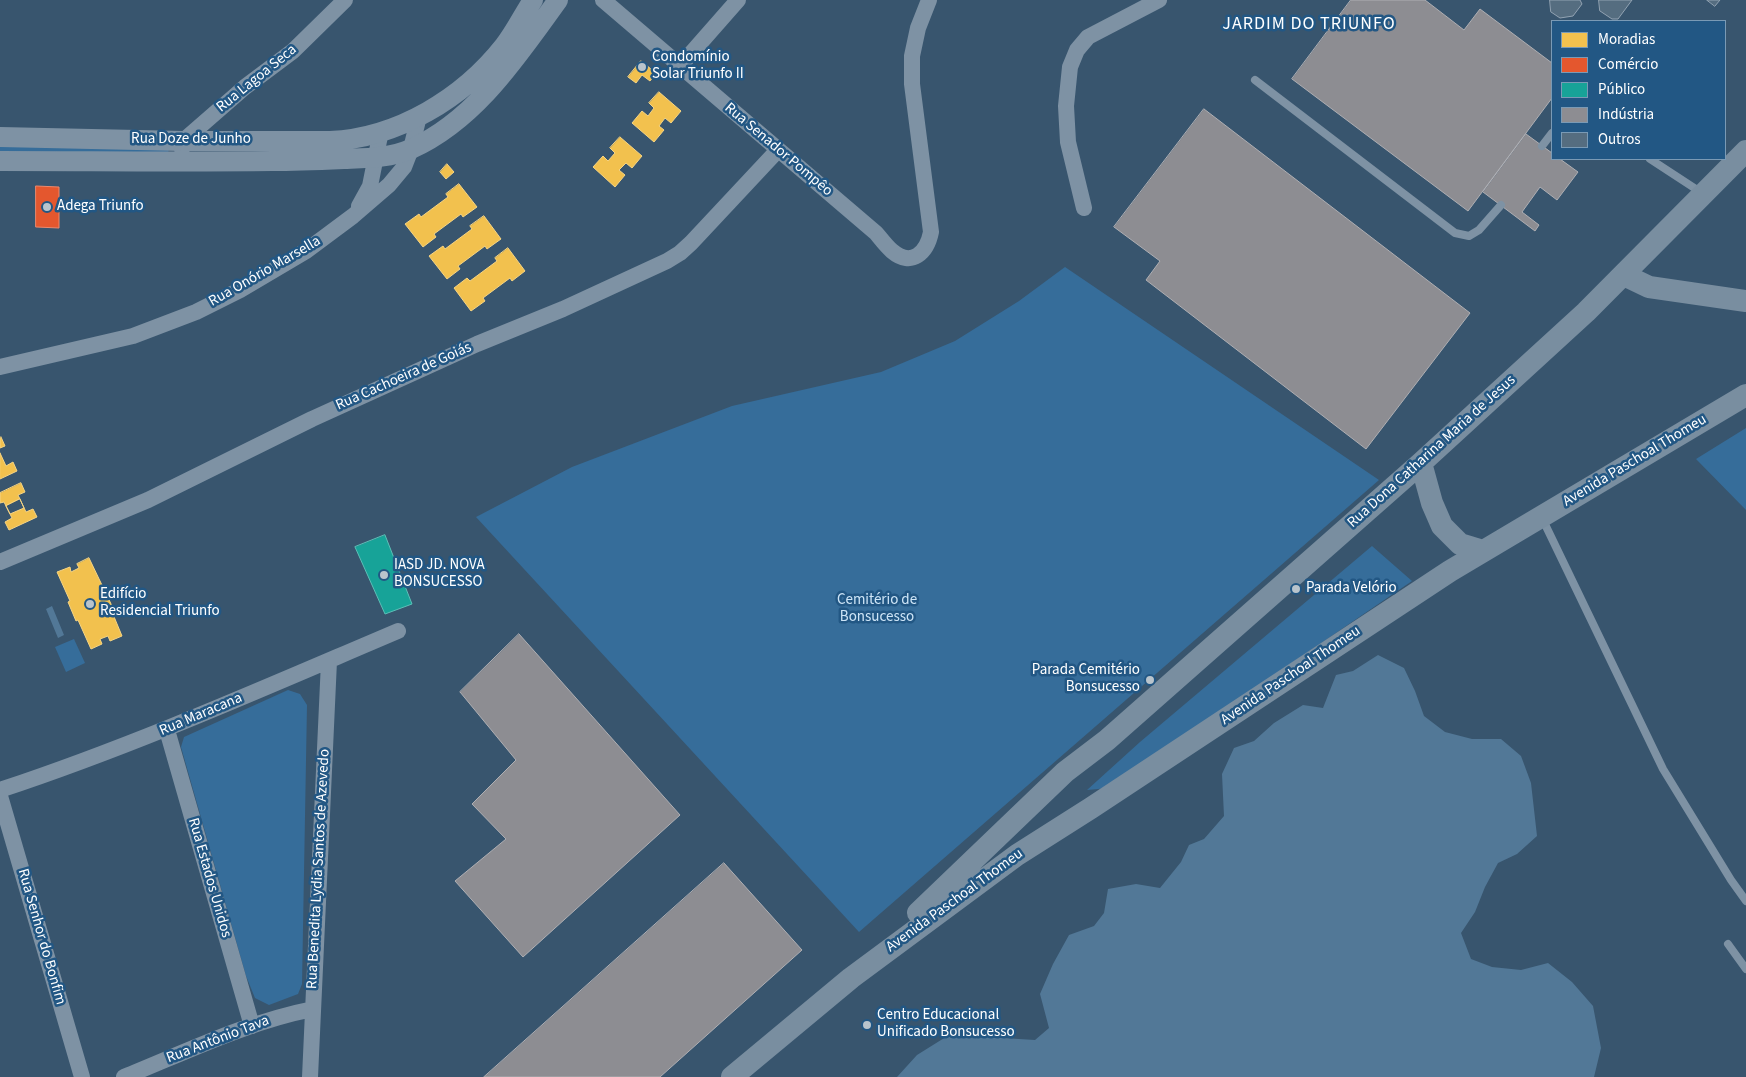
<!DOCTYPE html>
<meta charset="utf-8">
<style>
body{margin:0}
#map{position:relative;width:1746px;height:1077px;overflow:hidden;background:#38556e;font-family:"Source Sans 3",sans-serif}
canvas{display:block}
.legend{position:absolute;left:1551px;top:20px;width:175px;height:140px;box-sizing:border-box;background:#225784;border:1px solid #7a9ab5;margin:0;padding:6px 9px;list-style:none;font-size:15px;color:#fff}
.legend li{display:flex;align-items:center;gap:10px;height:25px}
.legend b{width:25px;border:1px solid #7a9ab5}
</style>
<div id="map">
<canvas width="1746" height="1077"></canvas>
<ul class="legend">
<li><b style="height:14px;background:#f2c14e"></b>Moradias</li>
<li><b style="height:14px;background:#e4572e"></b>Comércio</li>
<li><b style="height:14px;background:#17a398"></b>Público</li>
<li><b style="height:14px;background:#8d8d92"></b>Indústria</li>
<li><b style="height:14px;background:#556d80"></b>Outros</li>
</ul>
</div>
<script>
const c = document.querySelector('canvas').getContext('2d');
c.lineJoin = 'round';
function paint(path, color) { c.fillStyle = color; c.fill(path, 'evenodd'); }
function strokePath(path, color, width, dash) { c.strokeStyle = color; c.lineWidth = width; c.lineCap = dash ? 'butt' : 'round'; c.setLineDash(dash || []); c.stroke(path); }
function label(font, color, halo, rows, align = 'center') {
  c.font = font + ' "Source Sans 3",sans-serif'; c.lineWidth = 5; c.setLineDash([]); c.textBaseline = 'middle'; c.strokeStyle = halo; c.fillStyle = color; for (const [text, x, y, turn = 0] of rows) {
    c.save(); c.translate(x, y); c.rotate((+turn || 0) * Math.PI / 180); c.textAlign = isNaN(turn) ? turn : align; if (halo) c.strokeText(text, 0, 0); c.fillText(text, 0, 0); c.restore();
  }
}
paint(new Path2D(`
 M 0,146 L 169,148 L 168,154 L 0,152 Z
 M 1065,267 L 1379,480 L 859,932 L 476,517 L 572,467 L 732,406 L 881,372 L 955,341 L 1019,301 Z
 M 1746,428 L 1746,510 L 1696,459 Z
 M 1372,546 L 1412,581 L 1109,788 L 1087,790 L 1140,742 Z
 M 74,639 L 85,663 L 66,672 L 55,647 Z
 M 288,690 L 300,694 L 307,705 L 302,984 L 298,994 L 269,1005 L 255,998 L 246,976 L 181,747 L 184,737 Z`), '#366d9a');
paint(new Path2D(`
 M 52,606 L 64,635 L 58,638 L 46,609 Z
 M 1378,655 L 1404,668 L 1415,691 L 1424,716 L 1445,732 L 1472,739 L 1501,739 L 1521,756 L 1531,783 L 1537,836 L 1517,854 L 1498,863 L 1485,887 L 1475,912 L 1461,933 L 1471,959 L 1492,967 L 1521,970 L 1548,963 L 1572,982 L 1593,1006 L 1601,1048 L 1594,1077 L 897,1077 L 917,1055 L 949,1035 L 979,1035 L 1003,1038 L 1035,1040 L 1049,1028 L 1040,994 L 1053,964 L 1069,935 L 1094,926 L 1104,913 L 1108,889 L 1136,884 L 1160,888 L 1181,862 L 1189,845 L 1204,839 L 1224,816 L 1222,774 L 1234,748 L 1254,741 L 1274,723 L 1303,705 L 1323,708 L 1336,675 L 1353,671 Z`), '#527897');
const homes = new Path2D(`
 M 641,61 L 656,73 L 650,81 L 642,75 L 636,83 L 628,77 Z
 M 659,92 L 681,111 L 671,123 L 665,118 L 659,126 L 664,130 L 654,142 L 632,123 L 642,111 L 648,116 L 654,108 L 649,103 Z
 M 620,137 L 642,156 L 632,168 L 626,163 L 619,170 L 625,175 L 615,187 L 593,167 L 603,156 L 608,161 L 615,153 L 610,148 Z
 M 447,164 L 454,172 L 446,179 L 440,172 Z
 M 459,184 L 477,207 L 463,217 L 461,214 L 434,234 L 436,237 L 423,247 L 405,224 L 419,214 L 421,217 L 448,197 L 446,194 Z
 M 484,216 L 501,239 L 487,249 L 485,246 L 458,266 L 460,269 L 447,279 L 429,256 L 443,246 L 445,249 L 472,229 L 470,226 Z
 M 508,248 L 525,271 L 512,281 L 510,278 L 483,298 L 485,301 L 471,311 L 454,288 L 467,278 L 470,281 L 497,261 L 495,258 Z
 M 1,437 L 5,446 L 0,448 L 0,438 Z
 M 0,453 L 6,466 L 13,462 L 17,471 L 0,479 Z
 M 21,483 L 25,492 L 18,495 L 26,512 L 33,509 L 37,517 L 9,530 L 5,522 L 12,518 L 4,502 L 0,503 L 0,493 Z
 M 20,499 L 24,508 L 10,514 L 6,506 Z
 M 89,558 L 112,606 L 110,607 L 122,636 L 110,641 L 108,636 L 100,639 L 102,644 L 91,649 L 78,620 L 76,621 L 68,602 L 70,601 L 57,572 L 70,567 L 71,572 L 79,568 L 77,564 Z`);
paint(homes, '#f2c14e');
strokePath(homes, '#f6d483', 1);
const shops = new Path2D(`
 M 36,186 L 59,187 L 59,228 L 36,227 Z`);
paint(shops, '#e4572e');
strokePath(shops, '#ec896d', 1);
const public = new Path2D(`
 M 385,535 L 412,604 L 385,614 L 355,547 Z`);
paint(public, '#17a398');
strokePath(public, '#5dbfb7', 1);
const industry = new Path2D(`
 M 1351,0 L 1425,0 L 1464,30 L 1480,9 L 1552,63 L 1552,98 L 1468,211 L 1292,79 Z
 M 1204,109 L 1470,313 L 1366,449 L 1146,280 L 1160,261 L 1114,227 Z
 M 1526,134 L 1552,153 L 1552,159 L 1560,159 L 1578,172 L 1557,200 L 1540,187 L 1522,212 L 1539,225 L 1535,231 L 1483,192 Z
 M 519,634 L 680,815 L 523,957 L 455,881 L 506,839 L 472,804 L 516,760 L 460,692 Z
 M 724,863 L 802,950 L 660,1077 L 484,1077 Z`);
paint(industry, '#8d8d92');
strokePath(industry, '#afafb3', 1);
const building = new Path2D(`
 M 1550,0 L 1580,0 L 1582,4 L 1573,16 L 1560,18 L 1551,12 Z
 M 1599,0 L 1632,0 L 1618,19 L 1612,19 L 1600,11 Z
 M 1707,0 L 1720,0 L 1715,6 Z`);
paint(building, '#556d80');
strokePath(building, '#92a3b2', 1);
strokePath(new Path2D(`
 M 1255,80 L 1455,233 L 1469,236 L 1479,230 L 1501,205
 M 1542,146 L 1552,133
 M 1650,159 L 1702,193
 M 1542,518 L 1663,769 L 1731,880 L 1746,901
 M 1728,944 L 1746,969`), '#7e92a4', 8);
strokePath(new Path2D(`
 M 603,0 L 876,233 C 881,239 886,246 892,251 C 912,268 927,252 931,232 L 912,84 L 912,56 L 918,28 L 929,0
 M 680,66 L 738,0
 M 182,149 L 183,141 L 245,87 L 293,51 L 345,0
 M 359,206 L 370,186 L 381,131
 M 1084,208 L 1068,142 L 1066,106 L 1070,67 L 1077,50 L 1088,37 L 1159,0
 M 0,367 L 133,336 L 196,312 L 240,290 L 306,251 L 353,216 L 389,185 L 404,167 L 411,149 L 419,116
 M 0,562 L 148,500 L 312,419 L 477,344 L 563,309 L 667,261 L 680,253 L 691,243 L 778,150
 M 167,730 L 252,1026
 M 0,790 C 136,745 266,687 398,631
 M 0,796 L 82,1077
 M 124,1077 C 186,1052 247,1022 313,1009
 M 310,1077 L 329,661`), '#7e92a4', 16);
strokePath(new Path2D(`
 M 0,137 L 183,141 L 330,141 C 398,138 463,98 504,46 C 515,32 523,15 533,0
 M 0,161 C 91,161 182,162 272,161 C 296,161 320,160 344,159 C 367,158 390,158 411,149 C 476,120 518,55 558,0`), '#7e92a4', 20);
strokePath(new Path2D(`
 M 1624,275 L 1649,287 L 1746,301
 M 1421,463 L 1432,503 L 1442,526 L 1460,544 L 1483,551
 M 918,913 L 1065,772 L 1107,740 L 1421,463 L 1586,312 L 1746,151
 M 732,1077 L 851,978 L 1017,855 L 1091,808 L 1450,571 L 1746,395`), '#798ea0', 22);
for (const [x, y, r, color] of [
 [642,67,5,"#b9c4cc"],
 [47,207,5,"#b9c4cc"],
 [384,575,5,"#b9c4cc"],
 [1296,589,5,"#b9c4cc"],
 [90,604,5,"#b9c4cc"],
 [1150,680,5,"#b9c4cc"],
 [867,1025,5,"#b9c4cc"]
]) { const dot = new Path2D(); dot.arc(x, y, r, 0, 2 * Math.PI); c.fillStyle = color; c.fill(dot); strokePath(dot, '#225784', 2); }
label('15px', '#fff', '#225784', [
 ["Condomínio",652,58],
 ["Solar Triunfo II",652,75],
 ["Adega Triunfo",57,207],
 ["IASD JD. NOVA",394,566],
 ["BONSUCESSO",394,583],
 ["Parada Velório",1306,589],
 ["Edifício",100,595],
 ["Residencial Triunfo",100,612],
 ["Parada Cemitério",1140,671,"right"],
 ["Bonsucesso",1140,688,"right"],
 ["Centro Educacional",877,1016],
 ["Unificado Bonsucesso",877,1033]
], 'left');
label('15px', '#fff', '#225784', [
 ["Rua Lagoa Seca",257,79,-39],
 ["Rua Doze de Junho",191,140],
 ["Rua Senador Pompêo",778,150,40],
 ["Rua Onório Marsella",265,272,-30],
 ["Rua Cachoeira de Goiás",404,377,-24],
 ["Rua Dona Catharina Maria de Jesus",1432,452,-42],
 ["Avenida Paschoal Thomeu",1635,461,-31],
 ["Avenida Paschoal Thomeu",1291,676,-34],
 ["Rua Maracana",201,715,-23],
 ["Rua Benedita Lydia Santos de Azevedo",319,869,-87],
 ["Rua Estados Unidos",209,878,74],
 ["Avenida Paschoal Thomeu",955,901,-36],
 ["Rua Senhor do Bonfim",41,937,74],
 ["Rua Antônio Tava",218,1040,-21]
]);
label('15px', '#cee5f7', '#225784', [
 ["Cemitério de",877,601],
 ["Bonsucesso",877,618]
]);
c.letterSpacing = '1px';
label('18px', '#fff', '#225784', [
 ["JARDIM DO TRIUNFO",1309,25]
]);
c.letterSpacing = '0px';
</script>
